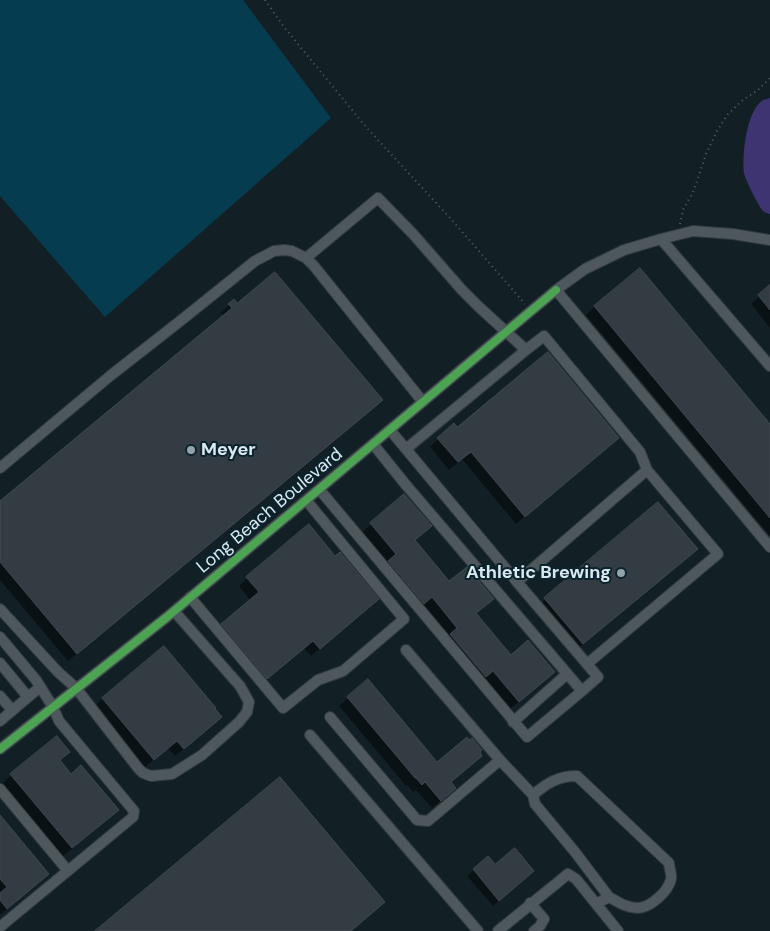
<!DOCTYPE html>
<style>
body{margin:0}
canvas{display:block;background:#122025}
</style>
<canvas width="770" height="931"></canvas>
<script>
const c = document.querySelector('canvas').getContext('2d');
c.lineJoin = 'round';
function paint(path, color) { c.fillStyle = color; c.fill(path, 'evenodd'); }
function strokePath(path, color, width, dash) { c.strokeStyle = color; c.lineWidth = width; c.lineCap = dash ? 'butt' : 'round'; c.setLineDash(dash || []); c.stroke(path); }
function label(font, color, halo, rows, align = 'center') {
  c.font = font + ' "DM Sans",sans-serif'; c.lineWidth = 4; c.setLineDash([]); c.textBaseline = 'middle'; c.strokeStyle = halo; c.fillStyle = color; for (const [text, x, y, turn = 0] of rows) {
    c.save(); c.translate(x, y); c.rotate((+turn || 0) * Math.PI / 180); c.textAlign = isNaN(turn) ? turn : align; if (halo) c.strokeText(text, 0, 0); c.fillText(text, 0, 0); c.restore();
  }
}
paint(new Path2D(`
 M 0,0 L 243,0 L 331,118 L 105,317 L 0,196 Z`), '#053c4f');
paint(new Path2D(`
 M 770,98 L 770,214 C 768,213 765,213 763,211 C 759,207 745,179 744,173 C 742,155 746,111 763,100 C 763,100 769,99 770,98 Z`), '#3d3471');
paint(new Path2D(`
 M 640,270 L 770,426 L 770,536 L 586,315 L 594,307 Z
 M 770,287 L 770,328 L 751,304 Z
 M 233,301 L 373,408 L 68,661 L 0,580 L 0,503 L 224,317 L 221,313 Z
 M 457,429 L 618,438 L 610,446 L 516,524 L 462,459 L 449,470 L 430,447 L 438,439 Z
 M 404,496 L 414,541 L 449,583 L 484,607 L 475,614 L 510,656 L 553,672 L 545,681 L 510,709 L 484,678 L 477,684 L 442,643 L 449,636 L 423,604 L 415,611 L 381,570 L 388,563 L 362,532 Z
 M 688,557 L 574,652 L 537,607 L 545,599 Z
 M 247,578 L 369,608 L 311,656 L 304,648 L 258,686 L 214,633 L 251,601 L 239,586 Z
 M 164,647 L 212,725 L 175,756 L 168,748 L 145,767 L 94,707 L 102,699 Z
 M 368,681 L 437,764 L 481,756 L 450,783 L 446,796 L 432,808 L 416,790 L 413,792 L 407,785 L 406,786 L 339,706 Z
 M 69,752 L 59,761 L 109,818 L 63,856 L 3,783 L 11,775 Z
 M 0,817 L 39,882 L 0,915 Z
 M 488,858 L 495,866 L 527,877 L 493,906 L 467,876 Z`), '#0007');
const building = new Path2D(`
 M 640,268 L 770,424 L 770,518 L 594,306 Z
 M 275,272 L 383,400 L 77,654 L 0,562 L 0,501 L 232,308 L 228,304 L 234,299 L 237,303 Z
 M 770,285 L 770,310 L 758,295 Z
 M 548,352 L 619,438 L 525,517 L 471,452 L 458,462 L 437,438 L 454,423 L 457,427 Z
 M 404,494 L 432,526 L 415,540 L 449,581 L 467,567 L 473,574 L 494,599 L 476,613 L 511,655 L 528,640 L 555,672 L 519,702 L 493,671 L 486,677 L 450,634 L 457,628 L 432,597 L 424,604 L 388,561 L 396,554 L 370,523 Z
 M 658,502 L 698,549 L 583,644 L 544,598 Z
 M 309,524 L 335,556 L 340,552 L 379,599 L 320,649 L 313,641 L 267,679 L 221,624 L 259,592 L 246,577 Z
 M 164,646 L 216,708 L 215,709 L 222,717 L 184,749 L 177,741 L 154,760 L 102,698 Z
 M 368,679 L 437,762 L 467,737 L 469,740 L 472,738 L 482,750 L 480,752 L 482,756 L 451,782 L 456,788 L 441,801 L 425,782 L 422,785 L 416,778 L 415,778 L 347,697 Z
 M 57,736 L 70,752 L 60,760 L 71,774 L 81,765 L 119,810 L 72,848 L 10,774 Z
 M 280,777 L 385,902 L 351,931 L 95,931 Z
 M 0,815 L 49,874 L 7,909 L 0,900 L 0,893 L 7,887 L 0,879 Z
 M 515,848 L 534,871 L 499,901 L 473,869 L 488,856 L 495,864 Z`);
paint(building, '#333c42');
strokePath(building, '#3f484e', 1);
const minor = new Path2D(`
 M 661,239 L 770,366
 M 306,258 L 378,198 L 413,234 L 462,290 L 478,306 L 526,350 L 544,336 L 640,452 L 647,470 L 718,554 L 587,664 L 517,582
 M 556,290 L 770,547
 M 390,430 L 517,582 L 647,470
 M 406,449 L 526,350
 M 0,468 L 110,376 L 184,318 L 255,261 L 274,251 L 284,250 L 292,251 L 306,258 L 314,266 L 423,402
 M 319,489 L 527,737 L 582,691 L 406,485 L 373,444
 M 190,597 L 283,708 L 318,680 L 343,671 L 404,619 L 306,500
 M 0,609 L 58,672 L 76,688 L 138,768 L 143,773 L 151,776 L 172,774 L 202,755 L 239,722 L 247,712 L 249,702 L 240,686 L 174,611
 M 0,637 L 36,680 L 53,707 L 59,721 L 134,811 L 133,817 L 0,927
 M 406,650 L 500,760 L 533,795 C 547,783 558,776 577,776 L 669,863 C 669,868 672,874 671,879 C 668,892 651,907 638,908 C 627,908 618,902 609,897 L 596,904
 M 0,663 L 28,697
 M 582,691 L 598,677 L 587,664
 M 0,696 L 12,710
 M 330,717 L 417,820 L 428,821 L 500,760
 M 0,721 L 40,687
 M 513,722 L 567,674
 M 310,735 L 478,931
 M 0,749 L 167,617 L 507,331 L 556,290 L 585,269 L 624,250 L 661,239 L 693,231 L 733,234 L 770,240
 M 0,789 L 68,871
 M 533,795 L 535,804 L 575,852 L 609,897
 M 530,903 L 544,919 L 540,926 L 534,931
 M 498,931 L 568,874 L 576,879 L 618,931`);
strokePath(minor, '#313a3f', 12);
strokePath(new Path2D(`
 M 265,0 L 284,27 L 366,127 L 451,219 L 525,304
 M 680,224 L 683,210 L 694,190 L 706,154 L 717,131 L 728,114 L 743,100 L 758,90 L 770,78`), '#555e62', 2, [1, 4]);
strokePath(minor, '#4e575c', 10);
strokePath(new Path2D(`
 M 0,749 L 167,617 L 556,290`), '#4ca352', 8);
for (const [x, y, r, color] of [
 [191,450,5,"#94a3a8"],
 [621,573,5,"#94a3a8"]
]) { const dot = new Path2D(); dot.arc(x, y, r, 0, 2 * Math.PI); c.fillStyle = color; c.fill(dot); strokePath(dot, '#0a232d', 2); }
label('bold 18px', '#dae9ef', '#0a232d', [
 ["Meyer",201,450],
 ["Athletic Brewing",611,573,"right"]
], 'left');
label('18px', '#dae9ef', '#0a232d', [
 ["Long Beach Boulevard",270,511,-40]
]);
</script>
